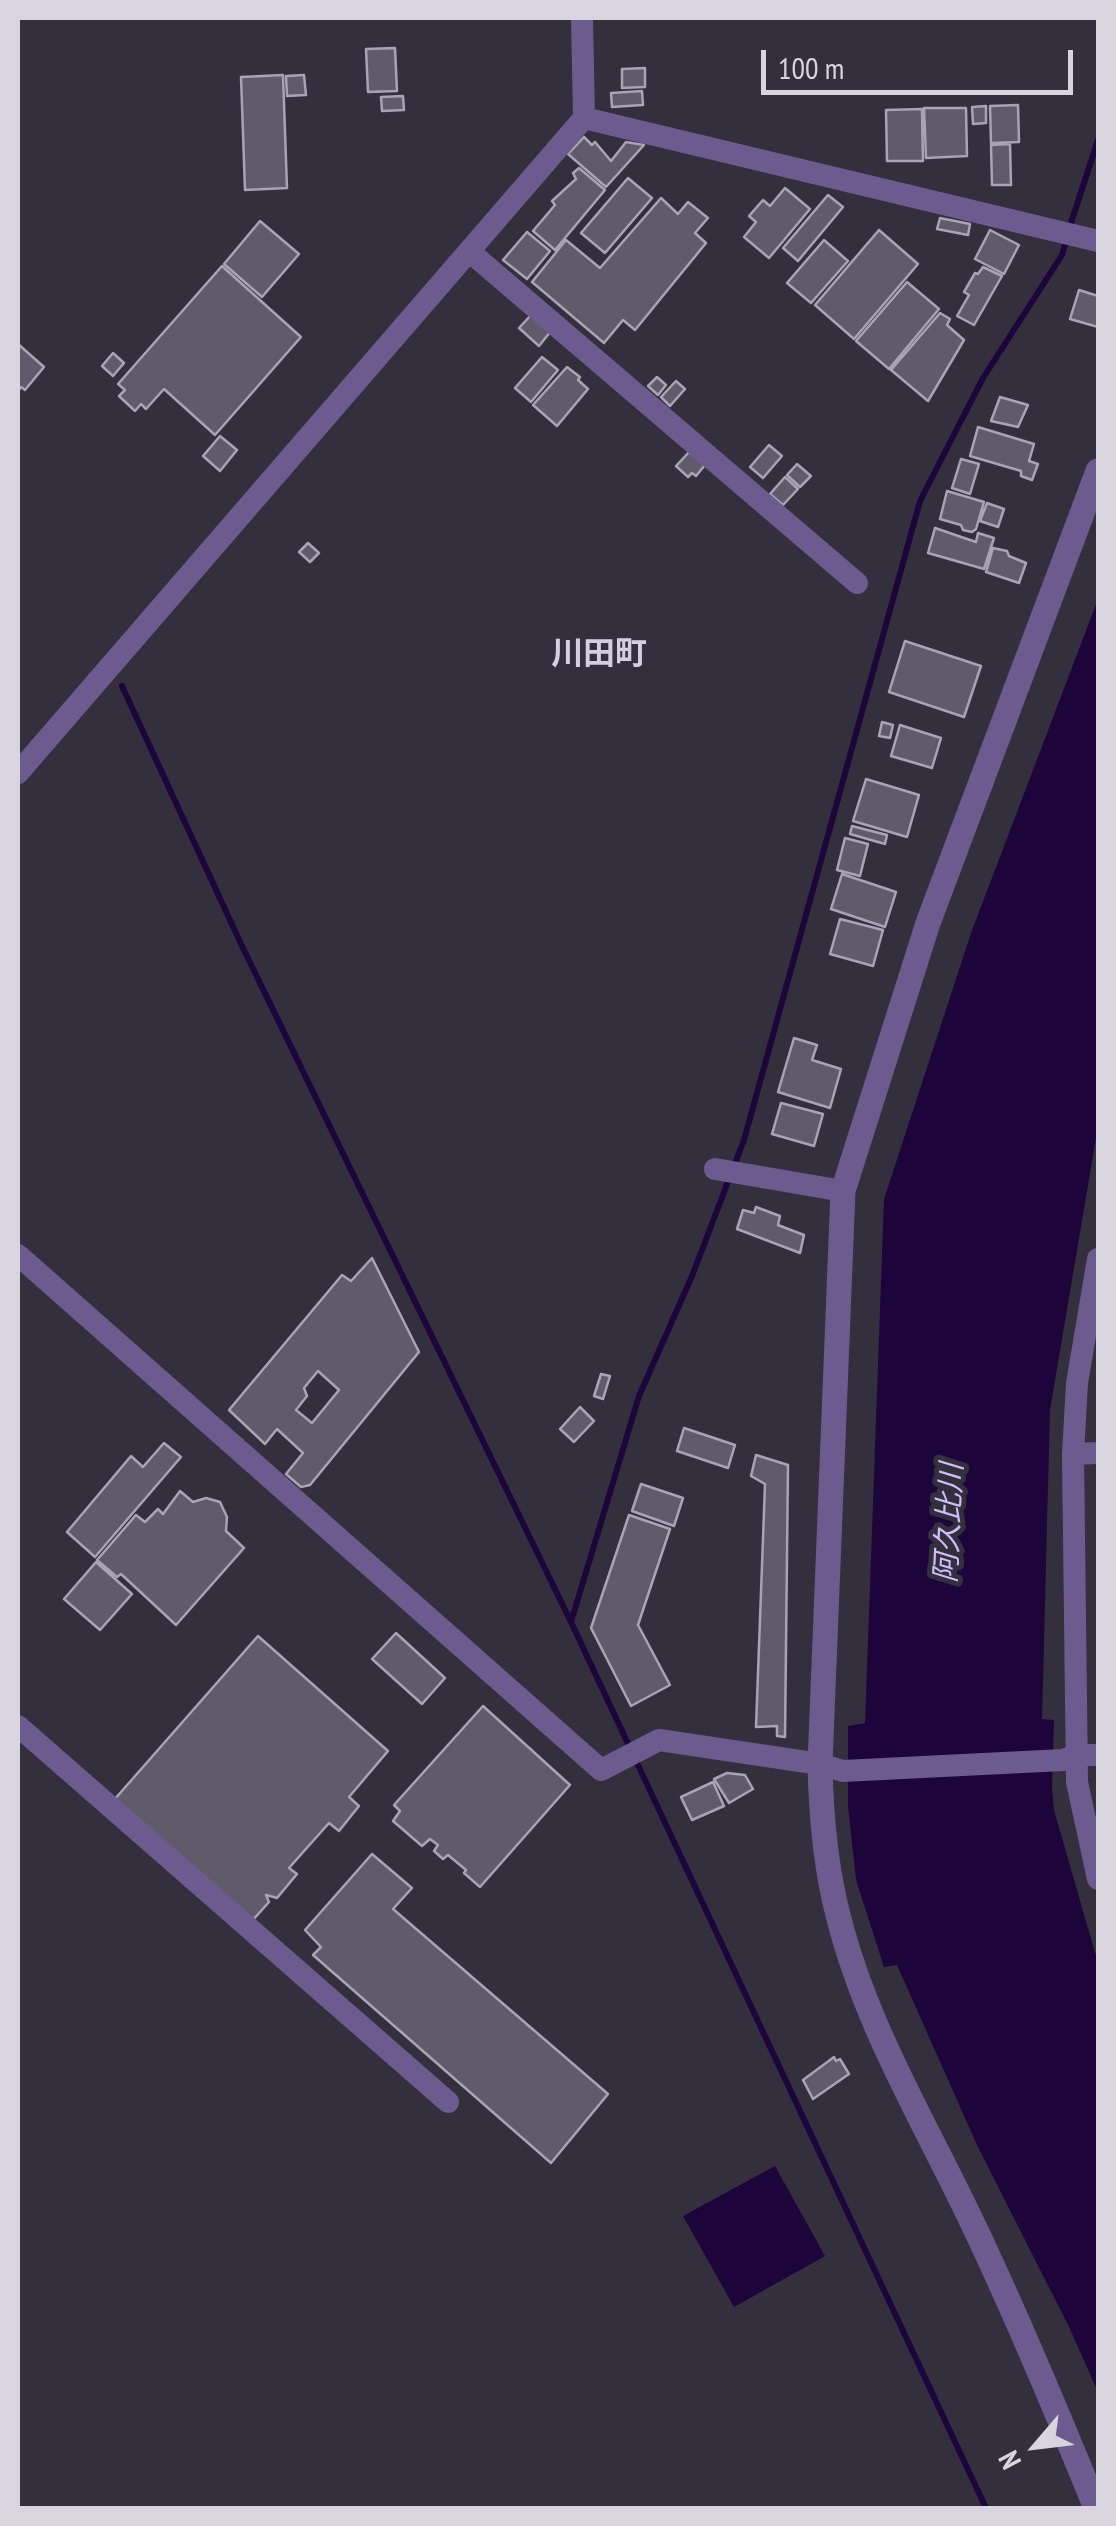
<!DOCTYPE html>
<meta charset="utf-8">
<style>
body{margin:0}
#map{position:relative;width:1116px;height:2526px;overflow:hidden;background:#332f3d;font-family:"PT Sans Narrow",sans-serif}
canvas{display:block}
.frame{position:absolute;inset:0;border:20px solid #d8d5df;pointer-events:none}
.north{position:absolute;left:986px;top:2396px;width:100px;height:100px;-webkit-text-stroke:8px #332f3d;paint-order:stroke;rotate:242deg;font-size:28px;font-weight:700;line-height:40px;text-align:center;color:#d8d5df}
.north::after{content:'';display:block;margin:auto;width:35px;height:45px;background:#d8d5df;clip-path:polygon(50% 0,100% 100%,50% 72%,0 100%)}
.scale{position:absolute;left:761px;top:50px;width:312px;height:45px;box-sizing:border-box;border:5px solid #d8d5df;border-top:0;padding-left:12px;font-size:30px;line-height:35px;white-space:nowrap;color:#d8d5df;-webkit-text-stroke:8px #332f3d;paint-order:stroke}
</style>
<div id="map">
<canvas width="1116" height="2526"></canvas>
<div class="frame"></div>
<div class="north">N</div>
<div class="scale">100 m</div>
</div>
<script>
const c = document.querySelector('canvas').getContext('2d');
c.lineJoin = 'round';
function paint(path, color) { c.fillStyle = color; c.fill(path, 'evenodd'); }
function strokePath(path, color, width, dash) { c.strokeStyle = color; c.lineWidth = width; c.lineCap = dash ? 'butt' : 'round'; c.setLineDash(dash || []); c.stroke(path); }
function label(font, color, halo, rows, align = 'center') {
  c.font = font + ' "PT Sans Narrow","Noto Sans JP",sans-serif'; c.lineWidth = 10; c.setLineDash([]); c.textBaseline = 'middle'; c.strokeStyle = halo; c.fillStyle = color; for (const [text, x, y, turn = 0] of rows) {
    c.save(); c.translate(x, y); c.rotate((+turn || 0) * Math.PI / 180); c.textAlign = isNaN(turn) ? turn : align; if (halo) c.strokeText(text, 0, 0); c.fillText(text, 0, 0); c.restore();
  }
}
paint(new Path2D(`
 M 1098,599 L 1098,1126 L 1050,1410 L 1042,1719 L 1054,1720 L 1052,1788 L 1054,1810 L 1098,1963 L 1098,2392 L 1069,2327 L 977,2145 L 897,1965 L 884,1967 L 856,1880 L 848,1806 L 848,1726 L 865,1723 L 884,1199 L 971,933 Z
 M 775,2166 L 825,2256 L 734,2307 L 683,2216 Z`), '#1d053b');
strokePath(new Path2D(`
 M 1069,229 L 1098,140
 M 122,686 L 242,946 L 571,1622
 M 986,2508 L 571,1622 L 639,1396 L 692,1276 L 744,1140 L 920,501 L 983,378 L 1062,255 L 1066,241`), '#1d053b', 6);
const building = new Path2D(`
 M 395,48 L 397,91 L 368,92 L 366,49 Z
 M 645,68 L 645,87 L 622,88 L 622,69 Z
 M 283,75 L 287,188 L 245,190 L 241,77 Z
 M 304,75 L 306,95 L 287,96 L 286,76 Z
 M 642,91 L 643,105 L 612,107 L 611,93 Z
 M 403,96 L 404,110 L 382,111 L 381,97 Z
 M 1018,105 L 1019,142 L 991,143 L 990,106 Z
 M 986,106 L 986,123 L 973,124 L 972,107 Z
 M 924,108 L 966,108 L 967,156 L 926,158 Z
 M 922,109 L 923,161 L 887,161 L 886,110 Z
 M 584,137 L 592,145 L 595,142 L 611,161 L 626,142 L 644,145 L 606,187 L 568,154 Z
 M 1010,144 L 1011,185 L 992,185 L 991,145 Z
 M 579,168 L 605,190 L 555,250 L 533,231 L 555,205 L 552,201 L 576,179 L 573,173 Z
 M 628,178 L 652,198 L 605,253 L 581,233 Z
 M 785,188 L 810,209 L 769,258 L 744,237 L 756,222 L 749,216 L 763,200 L 770,206 Z
 M 828,195 L 843,207 L 798,261 L 783,248 Z
 M 661,198 L 678,214 L 688,202 L 708,218 L 695,233 L 706,243 L 635,330 L 623,320 L 604,343 L 532,282 L 566,240 L 600,268 Z
 M 940,218 L 970,224 L 968,235 L 937,229 Z
 M 260,221 L 299,254 L 262,297 L 224,264 Z
 M 879,230 L 918,264 L 854,339 L 815,305 Z
 M 990,230 L 1019,245 L 1004,274 L 975,259 Z
 M 527,232 L 550,251 L 527,279 L 503,260 Z
 M 824,240 L 848,261 L 811,303 L 787,283 Z
 M 222,266 L 301,337 L 215,435 L 164,389 L 146,409 L 141,404 L 135,411 L 119,396 L 125,390 L 118,384 Z
 M 983,267 L 1002,276 L 974,325 L 957,316 L 969,295 L 964,292 L 975,273 L 978,274 Z
 M 907,282 L 939,309 L 889,369 L 856,341 Z
 M 1079,290 L 1098,296 L 1098,327 L 1070,319 Z
 M 940,313 L 950,319 L 947,325 L 964,340 L 928,401 L 891,370 Z
 M 532,314 L 551,331 L 539,346 L 519,328 Z
 M 18,344 L 44,367 L 25,390 L 21,387 L 18,391 Z
 M 113,353 L 124,363 L 113,376 L 102,366 Z
 M 542,357 L 558,370 L 531,402 L 515,388 Z
 M 567,367 L 580,377 L 578,380 L 588,389 L 557,426 L 533,405 Z
 M 657,377 L 666,385 L 658,395 L 648,386 Z
 M 676,381 L 685,389 L 670,406 L 661,397 Z
 M 1000,397 L 1028,405 L 1018,427 L 991,421 Z
 M 978,427 L 1034,444 L 1029,461 L 1038,464 L 1032,480 L 1021,476 L 1021,471 L 970,456 Z
 M 220,436 L 237,450 L 220,471 L 203,456 Z
 M 769,445 L 782,456 L 763,478 L 750,467 Z
 M 689,452 L 705,465 L 696,476 L 692,473 L 688,477 L 676,466 Z
 M 961,459 L 979,464 L 970,494 L 952,488 Z
 M 797,464 L 811,476 L 800,487 L 787,475 Z
 M 785,477 L 798,489 L 783,505 L 770,494 Z
 M 947,491 L 984,502 L 976,529 L 972,532 L 963,530 L 961,525 L 940,519 Z
 M 987,503 L 1004,509 L 998,527 L 980,521 Z
 M 935,528 L 976,542 L 978,533 L 994,538 L 984,569 L 928,553 Z
 M 308,543 L 319,553 L 310,562 L 299,552 Z
 M 993,548 L 1007,551 L 1009,556 L 1026,563 L 1019,583 L 986,572 Z
 M 905,641 L 981,666 L 964,717 L 889,692 Z
 M 882,722 L 893,725 L 890,738 L 879,736 Z
 M 900,725 L 941,738 L 932,768 L 891,756 Z
 M 866,779 L 919,795 L 907,837 L 853,821 Z
 M 852,826 L 887,835 L 885,844 L 850,834 Z
 M 845,838 L 868,844 L 860,876 L 837,870 Z
 M 842,874 L 896,892 L 885,927 L 831,909 Z
 M 840,919 L 883,930 L 873,966 L 830,954 Z
 M 794,1038 L 817,1045 L 812,1060 L 841,1069 L 830,1108 L 778,1092 Z
 M 781,1103 L 823,1114 L 814,1146 L 772,1134 Z
 M 756,1207 L 780,1216 L 778,1225 L 804,1235 L 800,1253 L 737,1229 L 743,1210 L 754,1213 Z
 M 372,1258 L 419,1352 L 310,1485 L 301,1487 L 286,1474 L 303,1453 L 277,1429 L 265,1444 L 229,1410 L 342,1275 L 351,1281 ZM 318,1371 L 339,1390 L 312,1423 L 296,1410 L 307,1396 L 304,1388 Z
 M 601,1374 L 610,1376 L 603,1399 L 594,1396 Z
 M 580,1407 L 594,1421 L 574,1442 L 560,1429 Z
 M 684,1428 L 735,1445 L 728,1468 L 677,1451 Z
 M 164,1443 L 181,1457 L 95,1557 L 67,1532 L 131,1456 L 143,1467 Z
 M 756,1455 L 788,1465 L 785,1737 L 777,1736 L 777,1726 L 756,1727 L 765,1484 L 751,1476 Z
 M 641,1484 L 683,1498 L 674,1526 L 632,1511 Z
 M 180,1491 L 193,1502 L 206,1498 L 220,1502 L 227,1517 L 226,1531 L 244,1548 L 176,1625 L 121,1574 L 117,1577 L 97,1560 L 136,1515 L 145,1522 L 158,1509 L 163,1514 Z
 M 629,1515 L 670,1529 L 638,1625 L 670,1685 L 631,1706 L 591,1628 Z
 M 96,1562 L 132,1594 L 100,1630 L 64,1599 Z
 M 396,1633 L 445,1678 L 422,1704 L 372,1659 Z
 M 258,1636 L 388,1751 L 349,1797 L 359,1806 L 339,1831 L 329,1823 L 289,1868 L 297,1874 L 277,1898 L 266,1895 L 269,1902 L 252,1921 L 114,1800 Z
 M 483,1706 L 570,1785 L 480,1887 L 464,1873 L 466,1870 L 448,1855 L 443,1859 L 434,1851 L 438,1845 L 430,1839 L 422,1846 L 393,1821 L 400,1811 L 394,1805 Z
 M 727,1773 L 745,1775 L 753,1789 L 729,1803 L 714,1779 Z
 M 713,1782 L 724,1806 L 692,1820 L 681,1797 Z
 M 372,1854 L 412,1888 L 393,1909 L 608,2094 L 551,2163 L 313,1955 L 321,1947 L 305,1930 Z
 M 834,2057 L 836,2061 L 840,2059 L 849,2074 L 813,2099 L 803,2080 Z`);
paint(building, '#605b6b');
strokePath(building, '#a8a3b5', 2.5);
strokePath(new Path2D(`
 M 582,18 L 584,118
 M 470,252 L 857,583
 M 18,773 L 584,118 L 1098,241
 M 715,1169 L 843,1191
 M 18,1255 L 601,1770 L 659,1740 L 820,1764 L 843,1771 L 1063,1760 L 1076,1755 L 1098,1755
 M 1098,1259 L 1077,1383 L 1073,1454 L 1077,1782 L 1098,1879
 M 1073,1454 L 1098,1453
 M 18,1726 L 448,2102`), '#6b5b8e', 22);
strokePath(new Path2D(`
 M 1096,2508 C 1057,2412 1017,2316 972,2222 C 924,2121 865,2024 838,1915 C 825,1865 821,1815 820,1764 L 843,1191 L 928,923 L 1098,471`), '#6b5b8e', 25);
label('italic 30px', '#d0bdfc', '#332f3d', [
 ["阿久比川",950,1523,-87]
]);
label('bold 32px', '#d3cfe1', '#332f3d', [
 ["川田町",599,655]
]);
</script>
